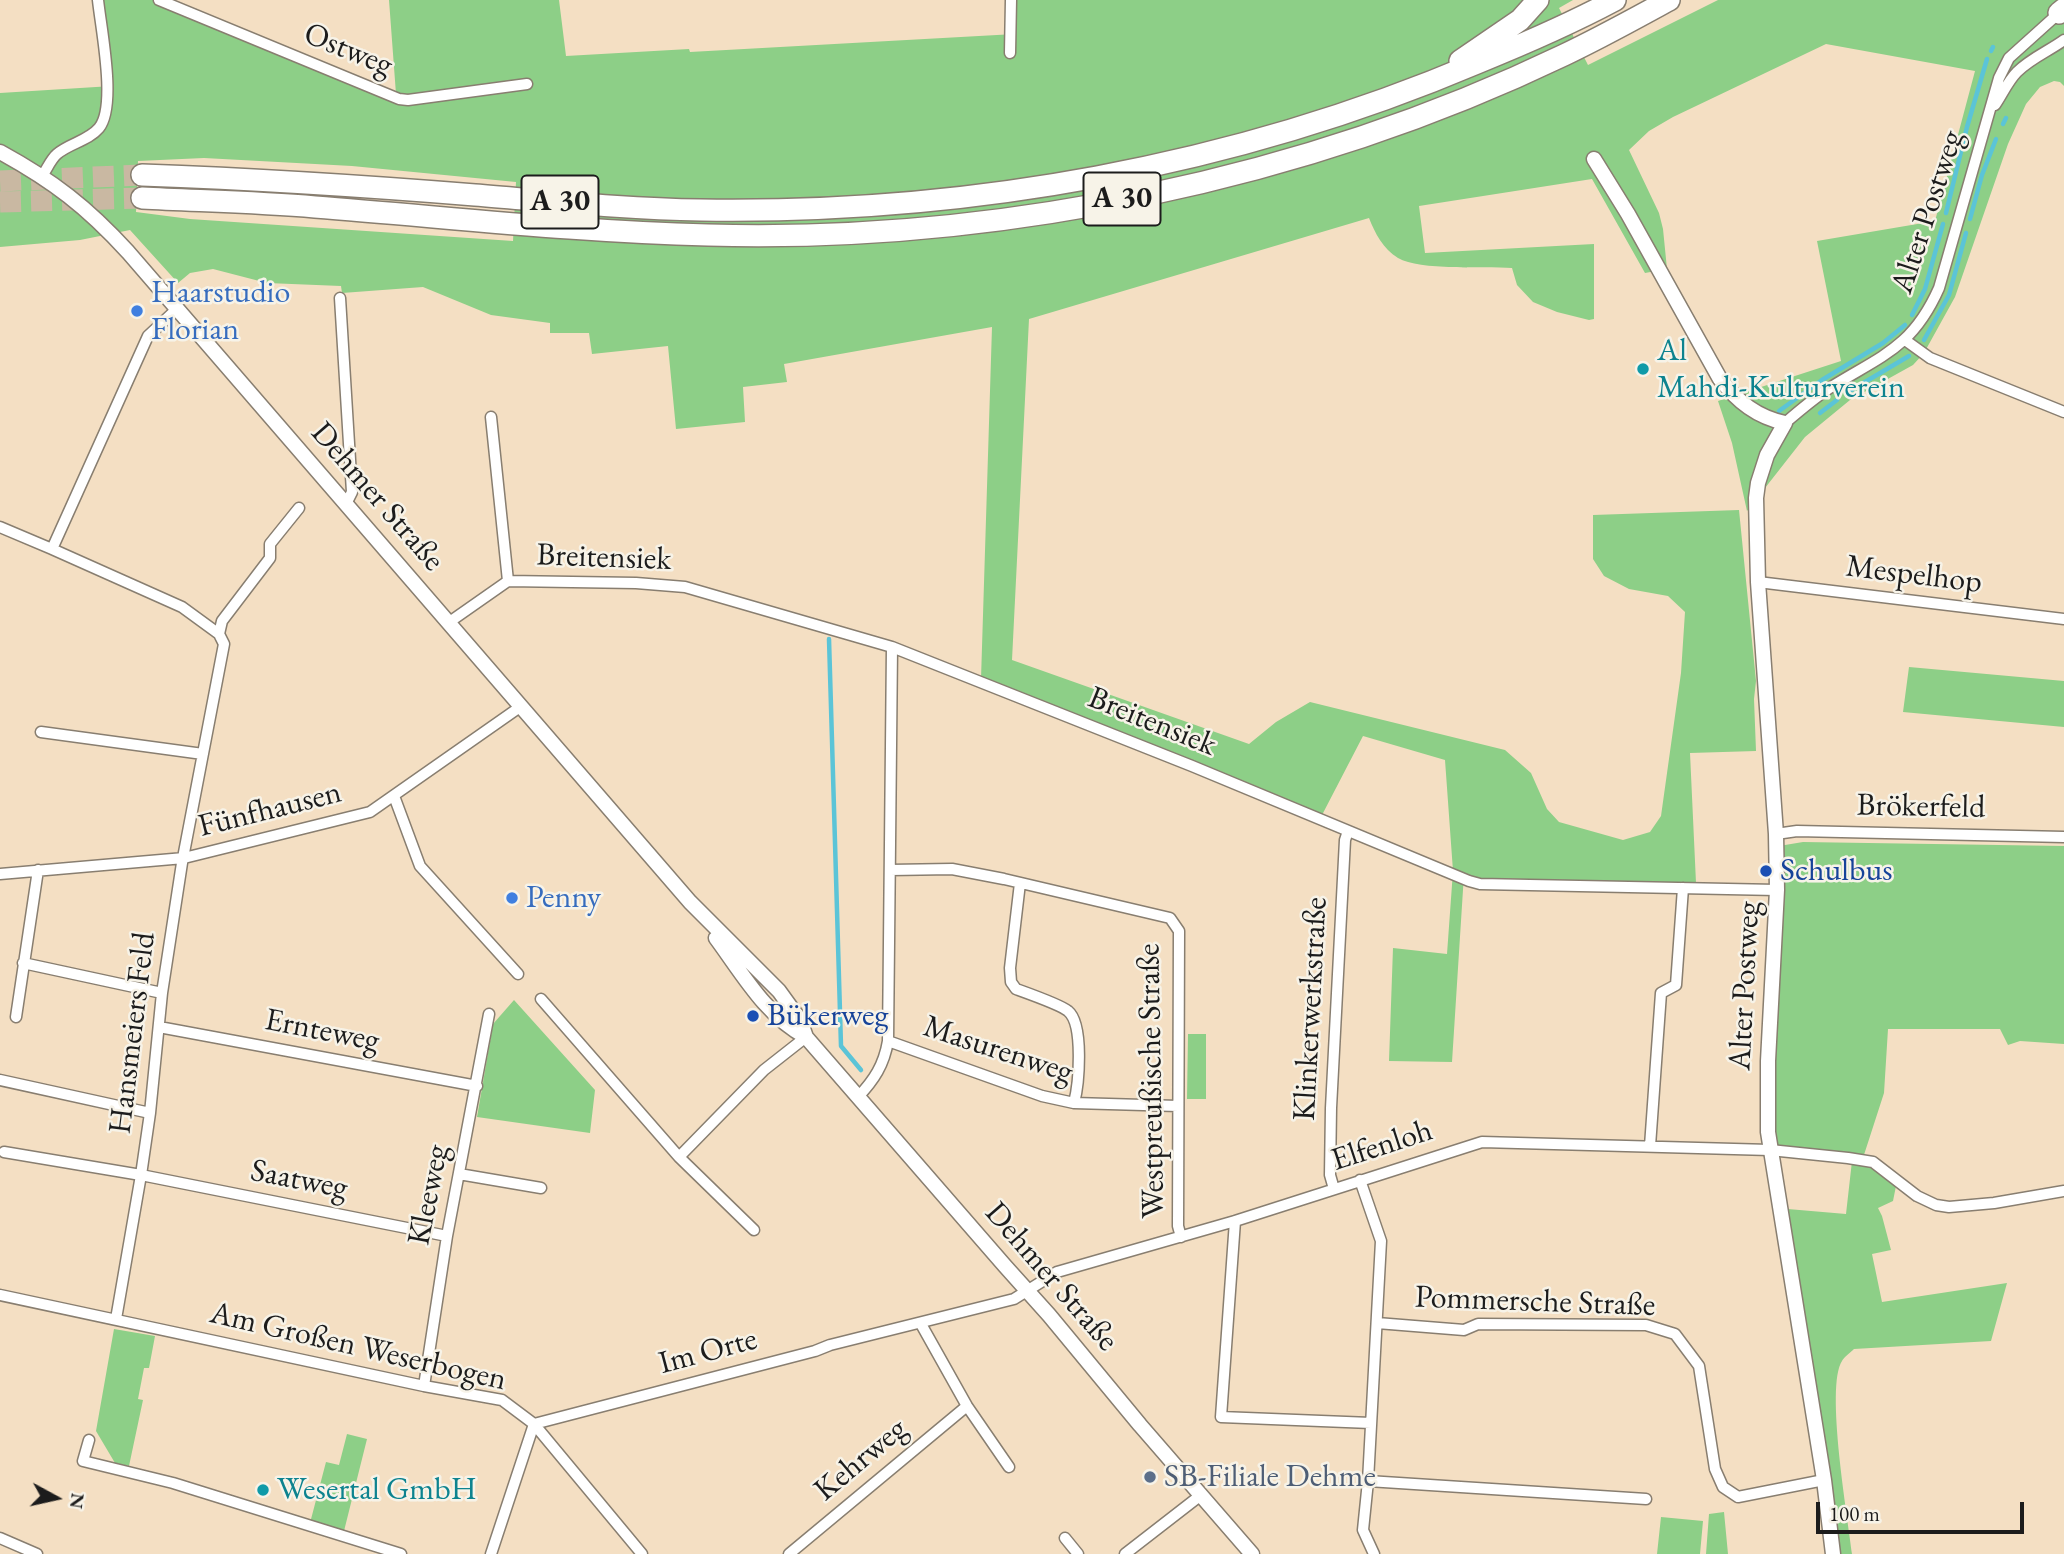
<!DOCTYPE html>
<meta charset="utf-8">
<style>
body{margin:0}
#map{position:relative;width:2064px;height:1554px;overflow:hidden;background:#f4dfc3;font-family:"EB Garamond",serif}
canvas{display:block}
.north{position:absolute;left:21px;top:1463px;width:70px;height:70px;-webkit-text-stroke:5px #f7f3e8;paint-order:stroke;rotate:98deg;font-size:19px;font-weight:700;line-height:28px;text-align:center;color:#1c1c1c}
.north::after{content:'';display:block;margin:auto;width:24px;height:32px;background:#1c1c1c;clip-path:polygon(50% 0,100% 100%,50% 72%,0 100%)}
.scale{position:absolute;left:1816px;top:1502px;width:208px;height:32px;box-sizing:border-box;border:4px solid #1c1c1c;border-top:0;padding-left:9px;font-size:21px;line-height:24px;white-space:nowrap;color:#1c1c1c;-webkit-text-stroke:5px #f7f3e8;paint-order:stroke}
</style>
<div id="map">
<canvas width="2064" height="1554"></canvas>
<div class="north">N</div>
<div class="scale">100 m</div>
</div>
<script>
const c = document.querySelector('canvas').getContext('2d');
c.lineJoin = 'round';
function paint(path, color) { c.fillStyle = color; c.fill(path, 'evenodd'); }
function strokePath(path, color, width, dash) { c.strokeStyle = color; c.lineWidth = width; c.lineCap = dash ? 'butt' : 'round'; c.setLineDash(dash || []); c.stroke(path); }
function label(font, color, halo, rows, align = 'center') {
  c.font = font + ' "EB Garamond",serif'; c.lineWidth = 5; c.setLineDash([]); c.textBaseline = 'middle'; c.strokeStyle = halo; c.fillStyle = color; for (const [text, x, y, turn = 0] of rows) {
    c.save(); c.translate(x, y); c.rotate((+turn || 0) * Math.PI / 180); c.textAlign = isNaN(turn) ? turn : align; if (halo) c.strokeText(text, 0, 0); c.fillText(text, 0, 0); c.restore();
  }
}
paint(new Path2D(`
 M 103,0 L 168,0 L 396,94 L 389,0 L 559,0 L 566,56 L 689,49 L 690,52 L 1015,34 L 1015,0 L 1573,0 L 1559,8 L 1588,65 L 1718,0 L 2064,0 L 2064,86 L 2060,82 L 2054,81 L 2040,87 L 2026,104 L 2008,144 L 1955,297 L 1924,353 L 1913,365 L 1850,400 L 1805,437 L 1747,511 L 1732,443 L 1718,401 L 1841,361 L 1817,241 L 1935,221 L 1975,71 L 1826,44 L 1673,117 L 1649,131 L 1629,150 L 1659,213 L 1663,229 L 1667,269 L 1645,273 L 1592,179 L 1419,206 L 1425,253 L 1594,244 L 1594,319 L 1589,320 L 1557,312 L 1533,302 L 1517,285 L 1512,268 C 1484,266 1420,271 1398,258 C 1383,249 1375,233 1369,218 L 1029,319 L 1012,660 L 1249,744 L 1276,722 L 1310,702 L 1505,750 L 1531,773 L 1547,809 L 1559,822 L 1623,840 L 1650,832 L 1661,816 L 1681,673 L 1685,612 L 1668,596 L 1629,589 L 1604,576 L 1593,559 L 1593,515 L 1739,510 L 1756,681 L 1754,699 L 1756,751 L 1690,753 L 1696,883 L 1479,878 L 1464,874 L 1452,1062 L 1389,1061 L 1393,948 L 1447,954 L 1453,871 L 1445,760 L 1363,736 L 1322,815 L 1189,759 L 981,679 L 992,327 L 784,364 L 787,382 L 743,387 L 745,422 L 676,429 L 668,346 L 592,354 L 589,333 L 550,333 L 550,323 L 491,315 L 423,287 L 342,293 L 341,286 L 267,283 L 213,269 L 190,273 L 178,283 L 130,230 L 80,240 L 0,247 L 0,93 L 112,86 ZM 204,158 L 352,166 L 516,182 L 513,241 L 190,219 L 136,212 L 138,161 Z
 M 1909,667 L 2064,681 L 2064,727 L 1903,712 Z
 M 1803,842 L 2064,846 L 2064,1044 L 2020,1041 L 2008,1045 L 2000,1029 L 1888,1029 L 1884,1093 L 1862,1161 L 1896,1186 L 1893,1201 L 1878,1208 L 1882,1216 L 1891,1250 L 1872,1254 L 1882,1302 L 2007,1283 L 1991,1341 L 1854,1349 C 1850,1353 1844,1357 1842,1361 C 1825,1387 1848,1518 1852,1554 L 1837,1554 L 1776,1208 L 1846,1214 L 1852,1161 L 1772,1151 L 1779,846 Z
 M 514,1000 L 595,1090 L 590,1133 L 477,1117 L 493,1024 Z
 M 1188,1034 L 1206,1034 L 1206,1099 L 1187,1099 Z
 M 114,1329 L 155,1336 L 149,1368 L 144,1368 L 138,1399 L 143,1400 L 129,1466 L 115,1463 L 96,1431 Z
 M 347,1434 L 367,1439 L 344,1531 L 310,1523 L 326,1462 L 339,1465 Z
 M 1724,1512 L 1728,1554 L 1706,1554 L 1709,1514 Z
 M 1661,1517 L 1703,1521 L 1700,1554 L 1657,1554 Z`), '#8dcf87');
strokePath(new Path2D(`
 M 1991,51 L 1993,47
 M 2003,124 L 2006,118
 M 1946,213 L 1967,127 L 1987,59
 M 1970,219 L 1982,175 L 1996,139
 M 1912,315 L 1925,289 L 1943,224
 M 1924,340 L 1949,295 L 1966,233
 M 1848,392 L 1909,356
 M 1779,411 L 1822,380 L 1883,343 L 1905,325
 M 1820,413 L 1837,400
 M 829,639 L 841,1046 L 861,1070`), '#5bc4d7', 4.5);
strokePath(new Path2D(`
 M 0,181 L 142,175
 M 0,202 L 142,198`), '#c9b8a2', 21, [21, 10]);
const minor = new Path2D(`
 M 159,0 L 399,99 L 408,100 L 527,84
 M 1010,53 L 1011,0
 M 1995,105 C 2002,95 2008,81 2017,72 C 2031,58 2049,51 2064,40
 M 42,176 C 47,169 51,159 57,154 C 70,143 88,141 99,128 C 117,106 101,29 98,0
 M 340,298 L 352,492 L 346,504
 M 1905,340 L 1930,358 L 2064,412
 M 491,417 L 508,581
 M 1785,423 C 1799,411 1813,399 1828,389 C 1880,356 1912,349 1939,288 L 1999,78 L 2009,58 L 2059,13
 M 0,527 L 52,549 L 148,336 L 177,309
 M 52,549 L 182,607 L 219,634 L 224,644 L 182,863 L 162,993 L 150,1113 L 141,1175 L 116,1319
 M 1758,582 L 2064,619
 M 448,623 L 508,581 L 636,583 L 685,587 L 892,647 L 1192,766 L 1469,881 L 1480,884 L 1777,890
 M 219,634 L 222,621 L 270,558 L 270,544 L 299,508
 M 41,732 L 203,754
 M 394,796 L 420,866 L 518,974
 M 1776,834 L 1797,831 L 2064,837
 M 890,870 L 952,869 L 1004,879 L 1170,918 L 1179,931 L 1178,1226 L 1181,1237
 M 0,874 L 184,858 L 370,812 L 520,707
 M 1020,883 L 1010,968 L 1011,982 L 1016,989 C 1027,993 1061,1005 1068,1011 C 1084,1024 1079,1084 1074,1103
 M 23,963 L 162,993
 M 541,999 L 679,1157 L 754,1230
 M 16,1017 L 38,870
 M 159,1027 L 477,1086
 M 888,1041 L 1042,1096 L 1074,1103 L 1178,1106
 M 0,1080 L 150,1113
 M 858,1097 C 874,1080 884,1065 888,1041 L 892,647
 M 1650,1146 L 1661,993 L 1676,985 L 1683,888
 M 4,1152 L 141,1175 L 447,1236
 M 679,1157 L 764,1070 L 806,1037
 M 459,1174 L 541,1188
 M 1360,1180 L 1381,1241 L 1368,1481 L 1363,1530 L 1374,1554
 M 1334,1189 L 1330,1175 L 1331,1108 L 1345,840 L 1348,831
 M 1235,1221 L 1221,1417 L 1371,1423
 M 0,1295 L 424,1386 L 502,1400 L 534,1424 L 642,1554
 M 1377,1323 L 1464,1330 L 1478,1324 L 1646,1325 L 1675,1334 L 1699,1366 L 1715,1469 L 1723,1487 L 1738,1497 L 1824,1480
 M 921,1324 L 967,1406 L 1009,1467
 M 424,1386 L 447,1236 L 489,1014
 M 89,1440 L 83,1461 L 173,1483 L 401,1554
 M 1368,1481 L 1646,1499
 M 0,1538 L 37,1554
 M 1065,1538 L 1078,1554
 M 491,1554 L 534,1424 L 815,1351 L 830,1345 L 1014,1299 L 1057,1272 L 1235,1221 L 1482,1142 L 1770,1150 L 1848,1158 L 1873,1162 L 1917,1196 L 1936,1205 L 1949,1207 L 1994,1203 L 2064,1191
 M 789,1554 L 967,1406
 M 1125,1554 L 1201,1495`);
const tertiary = new Path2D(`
 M 0,152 C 53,181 87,207 128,252 L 690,902 L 779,991 L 800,1020 L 806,1037 L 1005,1266 L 1049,1315 L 1140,1425 L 1252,1554
 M 1594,159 L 1628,214 L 1720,379 C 1738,402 1757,417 1785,423 L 1767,455 L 1758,483 L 1756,498 L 1758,582 L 1776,834 L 1777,890 L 1768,1061 L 1768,1132 L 1824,1480 L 1833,1554
 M 716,938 C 742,973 766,1016 806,1037`);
const motorway = new Path2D(`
 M 2059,13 L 2064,9
 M 1460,61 L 1520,20 L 1538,0
 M 142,175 C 253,179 364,186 475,195 C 550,201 626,209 701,210 C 967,214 1232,167 1477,63 C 1524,44 1570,24 1615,0
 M 142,198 C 199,201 257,202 315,207 C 446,217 577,232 708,235 C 997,243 1304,180 1564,55 C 1600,38 1634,19 1669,0`);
strokePath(minor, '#887e70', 13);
strokePath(tertiary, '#887e70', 17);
strokePath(motorway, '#887e70', 24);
strokePath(minor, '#fff', 10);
strokePath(tertiary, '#fff', 14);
strokePath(motorway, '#fff', 21);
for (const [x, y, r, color] of [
 [137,311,7,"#3f7fe0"],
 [1643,369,7,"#0f9aa8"],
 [1766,871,7,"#1a4fb4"],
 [512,898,7,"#3f7fe0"],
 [753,1016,7,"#1a4fb4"],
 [1150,1477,7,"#5c6f8a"],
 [263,1490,7,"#0f9aa8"]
]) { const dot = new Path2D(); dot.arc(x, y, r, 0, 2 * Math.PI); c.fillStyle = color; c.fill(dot); strokePath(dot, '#f7f3e8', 2.5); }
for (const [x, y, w] of [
 [1122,199,77],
 [560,202,77]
]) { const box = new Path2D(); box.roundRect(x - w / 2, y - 26.5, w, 53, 5); c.fillStyle = '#f7f3e8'; c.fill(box); strokePath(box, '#1c1c1c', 2); }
label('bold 30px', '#1c1c1c', null, [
 ["A 30",1122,199],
 ["A 30",560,202]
]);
label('32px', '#1c1c1c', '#f7f3e8', [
 ["Ostweg",348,50,22],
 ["Alter Postweg",1928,212,-72],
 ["Dehmer Straße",377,497,49],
 ["Breitensiek",604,558,2],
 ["Mespelhop",1914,575,7],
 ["Breitensiek",1152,722,22],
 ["Brökerfeld",1921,807,1],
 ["Fünfhausen",270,810,-14],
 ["Alter Postweg",1745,986,-87],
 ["Klinkerwerkstraße",1311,1009,-87],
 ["Ernteweg",322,1031,11],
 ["Hansmeiers Feld",133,1033,-83],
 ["Masurenweg",998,1050,18],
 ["Westpreußische Straße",1152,1081,-91],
 ["Elfenloh",1382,1146,-18],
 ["Saatweg",299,1180,11],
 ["Kleeweg",429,1195,-79],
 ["Dehmer Straße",1051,1277,49],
 ["Pommersche Straße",1535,1302,2],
 ["Am Großen Weserbogen",358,1347,13],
 ["Im Orte",708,1352,-15],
 ["Kehrweg",861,1460,-40]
]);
label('32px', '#366cbe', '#f7f3e8', [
 ["Haarstudio",151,293],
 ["Florian",151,330],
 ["Penny",526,898]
], 'left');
label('32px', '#0d838f', '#f7f3e8', [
 ["Al",1657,351],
 ["Mahdi-Kulturverein",1657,388],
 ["Wesertal GmbH",277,1490]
], 'left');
label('32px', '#164399', '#f7f3e8', [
 ["Schulbus",1780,871],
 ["Bükerweg",767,1016]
], 'left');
label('32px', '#4e5e75', '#f7f3e8', [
 ["SB-Filiale Dehme",1164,1477]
], 'left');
</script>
